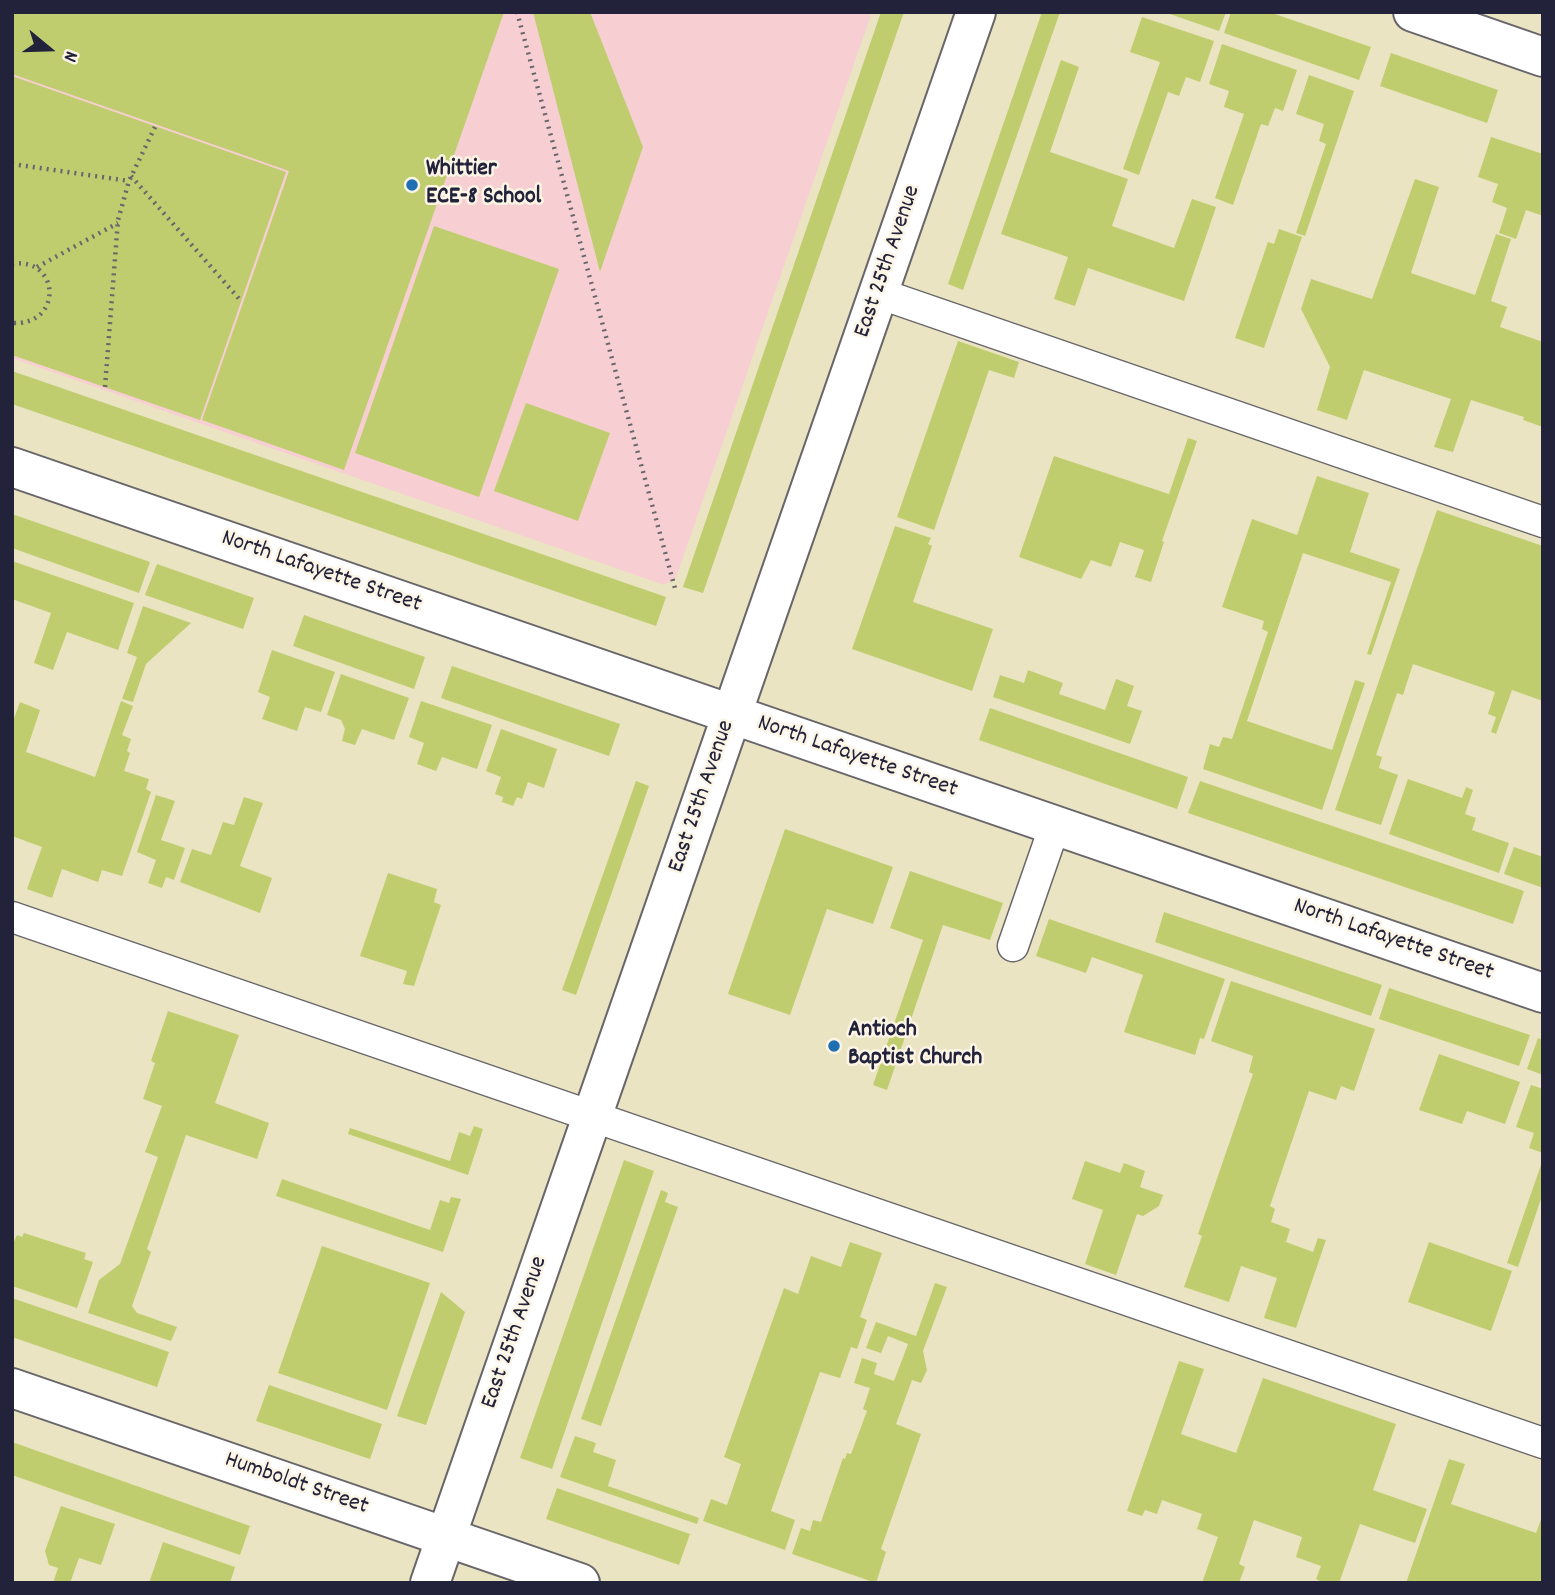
<!DOCTYPE html>
<style>
body{margin:0}
#map{position:relative;width:1555px;height:1595px;overflow:hidden;background:#ebe4c2;font-family:Dekko,sans-serif}
canvas{display:block}
.frame{position:absolute;inset:0;border:14px solid #22223b;pointer-events:none}
.north{position:absolute;left:14px;top:14px;width:70px;height:70px;-webkit-text-stroke:5px #fcf5e5;paint-order:stroke;rotate:109deg;font-size:19px;font-weight:700;line-height:28px;text-align:center;color:#22223b}
.north::after{content:'';display:block;margin:auto;width:24px;height:32px;background:#22223b;clip-path:polygon(50% 0,100% 100%,50% 72%,0 100%)}
</style>
<div id="map">
<canvas width="1555" height="1595"></canvas>
<div class="frame"></div>
<div class="north">N</div>
</div>
<script>
const c = document.querySelector('canvas').getContext('2d');
c.lineJoin = 'round';
function paint(path, color) { c.fillStyle = color; c.fill(path, 'evenodd'); }
function strokePath(path, color, width, dash) { c.strokeStyle = color; c.lineWidth = width; c.lineCap = dash ? 'butt' : 'round'; c.setLineDash(dash || []); c.stroke(path); }
function label(font, color, halo, rows, align = 'center') {
  c.font = font + ' Dekko,sans-serif'; c.lineWidth = 5; c.setLineDash([]); c.textBaseline = 'middle'; c.strokeStyle = halo; c.fillStyle = color; for (const [text, x, y, turn = 0] of rows) {
    c.save(); c.translate(x, y); c.rotate((+turn || 0) * Math.PI / 180); c.textAlign = isNaN(turn) ? turn : align; if (halo) c.strokeText(text, 0, 0); c.fillText(text, 0, 0); c.restore();
  }
}
paint(new Path2D(`
 M 12,12 L 872,12 L 676,578 L 664,585 L 12,358 Z`), '#f7cfd2');
paint(new Path2D(`
 M 12,12 L 504,12 L 344,470 L 202,420 L 289,171 L 12,74 Z
 M 533,12 L 590,12 L 643,147 L 600,272 Z
 M 881,12 L 904,12 L 703,593 L 683,587 Z
 M 1042,12 L 1060,12 L 963,290 L 948,284 Z
 M 1164,12 L 1226,12 L 1219,31 Z
 M 1231,12 L 1269,12 L 1371,47 L 1359,80 L 1224,33 Z
 M 1142,17 L 1214,41 L 1200,82 L 1186,77 L 1179,96 L 1168,92 L 1139,175 L 1123,169 L 1160,62 L 1130,52 Z
 M 1222,44 L 1297,70 L 1283,111 L 1275,108 L 1268,126 L 1261,124 L 1233,205 L 1215,198 L 1244,114 L 1224,107 L 1229,91 L 1209,84 Z
 M 1391,53 L 1498,90 L 1487,123 L 1380,86 Z
 M 1061,60 L 1079,67 L 1050,152 L 1128,179 L 1112,226 L 1174,248 L 1192,199 L 1216,207 L 1184,301 L 1088,268 L 1075,306 L 1054,299 L 1068,257 L 1001,234 Z
 M 1309,75 L 1354,91 L 1305,236 L 1296,233 L 1326,144 L 1319,141 L 1324,124 L 1296,114 Z
 M 12,76 L 286,172 L 200,420 L 12,355 Z
 M 1491,137 L 1543,154 L 1543,216 L 1526,210 L 1516,239 L 1499,233 L 1507,208 L 1492,202 L 1498,184 L 1478,177 Z
 M 1415,179 L 1439,187 L 1411,273 L 1475,295 L 1496,234 L 1511,239 L 1491,301 L 1507,307 L 1500,327 L 1543,342 L 1543,427 L 1523,420 L 1524,417 L 1471,400 L 1453,452 L 1434,447 L 1451,399 L 1364,370 L 1347,420 L 1317,410 L 1330,367 L 1301,309 L 1311,279 L 1372,299 Z
 M 434,226 L 559,269 L 479,497 L 355,453 Z
 M 1279,229 L 1302,237 L 1264,348 L 1235,338 L 1268,242 L 1274,244 Z
 M 958,341 L 1019,362 L 1014,378 L 989,370 L 934,530 L 897,517 Z
 M 12,371 L 666,597 L 656,626 L 12,404 Z
 M 526,403 L 610,433 L 578,521 L 494,491 Z
 M 1188,438 L 1197,441 L 1162,541 L 1164,542 L 1151,582 L 1135,577 L 1144,550 L 1120,542 L 1111,567 L 1091,560 L 1081,579 L 1019,557 L 1054,456 L 1169,494 Z
 M 1317,476 L 1369,493 L 1350,552 L 1400,569 L 1371,655 L 1367,654 L 1391,582 L 1303,553 L 1247,721 L 1332,750 L 1355,680 L 1365,683 L 1322,810 L 1203,769 L 1210,744 L 1219,747 L 1223,737 L 1232,739 L 1268,632 L 1262,629 L 1264,621 L 1222,607 L 1252,519 L 1297,535 Z
 M 1437,510 L 1543,546 L 1543,701 L 1512,690 L 1496,734 L 1491,732 L 1496,717 L 1488,714 L 1495,692 L 1413,664 L 1403,695 L 1397,693 L 1376,755 L 1382,757 L 1379,768 L 1398,775 L 1381,825 L 1335,810 Z
 M 12,514 L 150,562 L 139,593 L 12,548 Z
 M 895,526 L 931,538 L 928,544 L 932,546 L 913,602 L 993,629 L 972,691 L 852,649 Z
 M 12,561 L 134,603 L 118,650 L 67,632 L 53,670 L 34,663 L 51,613 L 12,599 Z
 M 157,564 L 254,598 L 243,629 L 145,595 Z
 M 143,606 L 191,623 L 146,664 L 133,702 L 122,699 L 137,657 L 127,653 Z
 M 304,615 L 425,657 L 414,689 L 293,646 Z
 M 272,650 L 335,672 L 321,712 L 305,707 L 297,731 L 262,719 L 270,697 L 258,692 Z
 M 452,666 L 620,724 L 609,756 L 441,698 Z
 M 1028,670 L 1063,683 L 1059,694 L 1105,710 L 1116,679 L 1134,686 L 1127,706 L 1142,711 L 1130,744 L 993,697 L 1000,675 L 1024,683 Z
 M 341,674 L 409,698 L 394,740 L 362,729 L 355,745 L 342,741 L 345,729 L 341,720 L 327,715 Z
 M 121,701 L 133,706 L 122,735 L 131,739 L 127,751 L 130,753 L 124,771 L 149,779 L 146,789 L 151,792 L 122,876 L 102,870 L 98,882 L 62,869 L 52,898 L 27,889 L 42,847 L 12,836 L 12,724 L 20,702 L 40,710 L 26,752 L 95,777 Z
 M 421,701 L 492,725 L 477,769 L 442,757 L 436,771 L 417,764 L 424,743 L 409,737 Z
 M 990,708 L 1188,777 L 1177,809 L 979,740 Z
 M 501,729 L 557,749 L 544,788 L 528,782 L 522,799 L 517,797 L 513,806 L 502,802 L 503,797 L 495,794 L 501,777 L 486,771 Z
 M 1408,779 L 1462,798 L 1466,787 L 1473,790 L 1465,814 L 1476,818 L 1472,830 L 1509,843 L 1499,873 L 1389,834 Z
 M 636,781 L 649,786 L 576,995 L 562,990 Z
 M 1200,781 L 1524,891 L 1513,924 L 1188,813 Z
 M 156,795 L 175,801 L 161,840 L 185,848 L 174,880 L 166,877 L 162,888 L 148,883 L 156,860 L 137,852 Z
 M 244,797 L 263,803 L 240,866 L 272,878 L 260,913 L 180,882 L 192,849 L 211,855 L 223,822 L 234,825 Z
 M 785,829 L 893,867 L 873,924 L 827,909 L 790,1015 L 728,994 Z
 M 1514,847 L 1543,857 L 1543,888 L 1504,874 Z
 M 910,871 L 1003,903 L 990,940 L 943,925 L 887,1090 L 873,1085 L 923,940 L 890,928 Z
 M 388,873 L 437,889 L 434,902 L 441,905 L 414,986 L 403,984 L 407,971 L 360,956 Z
 M 1164,912 L 1382,985 L 1371,1016 L 1155,942 Z
 M 1049,919 L 1225,979 L 1204,1039 L 1200,1038 L 1195,1055 L 1124,1032 L 1143,975 L 1092,957 L 1086,973 L 1036,956 Z
 M 1231,981 L 1375,1029 L 1354,1091 L 1341,1086 L 1336,1100 L 1309,1091 L 1270,1206 L 1275,1209 L 1271,1222 L 1290,1229 L 1286,1242 L 1313,1252 L 1318,1238 L 1326,1240 L 1296,1328 L 1264,1318 L 1277,1278 L 1241,1266 L 1229,1302 L 1184,1287 L 1202,1236 L 1198,1234 L 1253,1074 L 1249,1072 L 1253,1056 L 1211,1041 Z
 M 1389,988 L 1530,1035 L 1519,1066 L 1379,1019 Z
 M 168,1011 L 239,1035 L 215,1103 L 269,1123 L 257,1159 L 186,1135 L 147,1249 L 151,1252 L 132,1306 L 137,1313 L 177,1327 L 171,1341 L 88,1313 L 99,1280 L 120,1264 L 158,1157 L 145,1152 L 162,1106 L 143,1099 L 155,1063 L 151,1061 Z
 M 1538,1038 L 1543,1040 L 1543,1075 L 1527,1069 Z
 M 1439,1054 L 1520,1082 L 1505,1124 L 1467,1111 L 1462,1124 L 1419,1110 Z
 M 1531,1085 L 1543,1089 L 1543,1153 L 1529,1148 L 1534,1133 L 1516,1127 Z
 M 474,1126 L 483,1129 L 468,1175 L 348,1134 L 350,1128 L 450,1161 L 459,1132 L 470,1136 Z
 M 1543,1159 L 1543,1193 L 1518,1267 L 1507,1263 Z
 M 624,1160 L 654,1171 L 552,1469 L 520,1458 Z
 M 1085,1161 L 1120,1173 L 1124,1163 L 1145,1171 L 1140,1187 L 1163,1195 L 1159,1206 L 1143,1216 L 1137,1214 L 1116,1275 L 1085,1264 L 1103,1210 L 1072,1199 Z
 M 282,1179 L 430,1230 L 440,1200 L 449,1203 L 451,1197 L 461,1199 L 443,1252 L 276,1196 Z
 M 661,1190 L 668,1193 L 665,1202 L 678,1207 L 601,1426 L 581,1419 Z
 M 24,1233 L 86,1253 L 84,1259 L 93,1262 L 77,1308 L 12,1286 L 12,1246 L 17,1235 L 22,1237 Z
 M 850,1242 L 882,1253 L 860,1317 L 867,1320 L 857,1349 L 851,1347 L 840,1378 L 820,1372 L 771,1511 L 795,1520 L 785,1550 L 703,1521 L 711,1499 L 727,1505 L 741,1464 L 724,1457 L 784,1288 L 798,1294 L 811,1256 L 841,1267 Z
 M 1429,1242 L 1512,1271 L 1491,1331 L 1408,1302 Z
 M 322,1246 L 430,1283 L 387,1410 L 278,1373 Z
 M 935,1283 L 947,1287 L 923,1351 L 927,1370 L 921,1383 L 912,1380 L 896,1424 L 921,1434 L 881,1549 L 886,1552 L 876,1583 L 792,1554 L 801,1528 L 810,1531 L 813,1520 L 821,1522 L 843,1458 L 845,1459 L 847,1453 L 851,1454 L 867,1411 L 863,1409 L 870,1388 L 854,1383 L 862,1358 L 877,1363 L 874,1374 L 894,1381 L 908,1344 L 888,1336 L 881,1353 L 866,1348 L 876,1322 L 916,1336 Z
 M 441,1292 L 465,1312 L 426,1425 L 397,1416 Z
 M 12,1298 L 169,1352 L 157,1387 L 12,1337 Z
 M 1179,1361 L 1204,1369 L 1181,1434 L 1236,1453 L 1263,1378 L 1396,1424 L 1373,1490 L 1427,1509 L 1415,1543 L 1360,1524 L 1339,1583 L 1324,1583 L 1316,1579 L 1321,1566 L 1296,1557 L 1302,1537 L 1254,1520 L 1239,1564 L 1245,1567 L 1239,1583 L 1202,1583 L 1218,1537 L 1197,1529 L 1202,1514 L 1162,1500 L 1157,1514 L 1145,1510 L 1142,1516 L 1127,1511 Z
 M 269,1385 L 382,1424 L 370,1459 L 256,1421 Z
 M 575,1436 L 596,1443 L 593,1452 L 616,1460 L 608,1486 L 699,1518 L 697,1524 L 560,1477 Z
 M 12,1442 L 250,1526 L 240,1555 L 12,1475 Z
 M 1449,1459 L 1465,1464 L 1451,1504 L 1536,1533 L 1543,1514 L 1543,1583 L 1406,1583 Z
 M 557,1488 L 690,1534 L 679,1565 L 546,1519 Z
 M 61,1506 L 115,1524 L 101,1565 L 79,1558 L 70,1583 L 53,1583 L 58,1568 L 49,1565 L 45,1551 Z
 M 163,1542 L 235,1567 L 230,1583 L 149,1583 Z`), '#bfcd6f');
const service = new Path2D(`
 M 878,293 L 1543,522
 M 12,917 L 1543,1443
 M 1013,946 L 1055,825`);
const minor = new Path2D(`
 M 1413,12 L 1543,57
 M 12,467 L 1543,993
 M 12,1388 L 580,1583
 M 430,1583 L 976,12`);
strokePath(service, '#68666a', 33);
strokePath(minor, '#68666a', 42);
strokePath(new Path2D(`
 M 517,12 L 676,592
 M 12,164 L 129,181
 M 131,176 L 241,301
 M 12,264 C 60,256 64,326 12,323
 M 37,267 L 118,223
 M 105,387 L 118,220 L 129,181 L 155,127`), '#68666a', 4.5, [2, 5]);
strokePath(service, '#fff', 30);
strokePath(minor, '#fff', 38);
for (const [x, y, r, color] of [
 [412,185,7,"#1f6fb2"],
 [834,1046,7,"#1f6fb2"]
]) { const dot = new Path2D(); dot.arc(x, y, r, 0, 2 * Math.PI); c.fillStyle = color; c.fill(dot); strokePath(dot, '#fcf5e5', 2.5); }
label('bold 24px', '#22223b', '#fcf5e5', [
 ["Whittier",426,171],
 ["ECE-8 School",426,199],
 ["Antioch",848,1032],
 ["Baptist Church",848,1060]
], 'left');
label('24px', '#22223b', '#fcf5e5', [
 ["East 25th Avenue",889,262,-71],
 ["North Lafayette Street",321,573,19],
 ["North Lafayette Street",857,758,19],
 ["East 25th Avenue",703,797,-71],
 ["North Lafayette Street",1393,941,19],
 ["East 25th Avenue",516,1333,-71],
 ["Humboldt Street",296,1485,19]
]);
</script>
